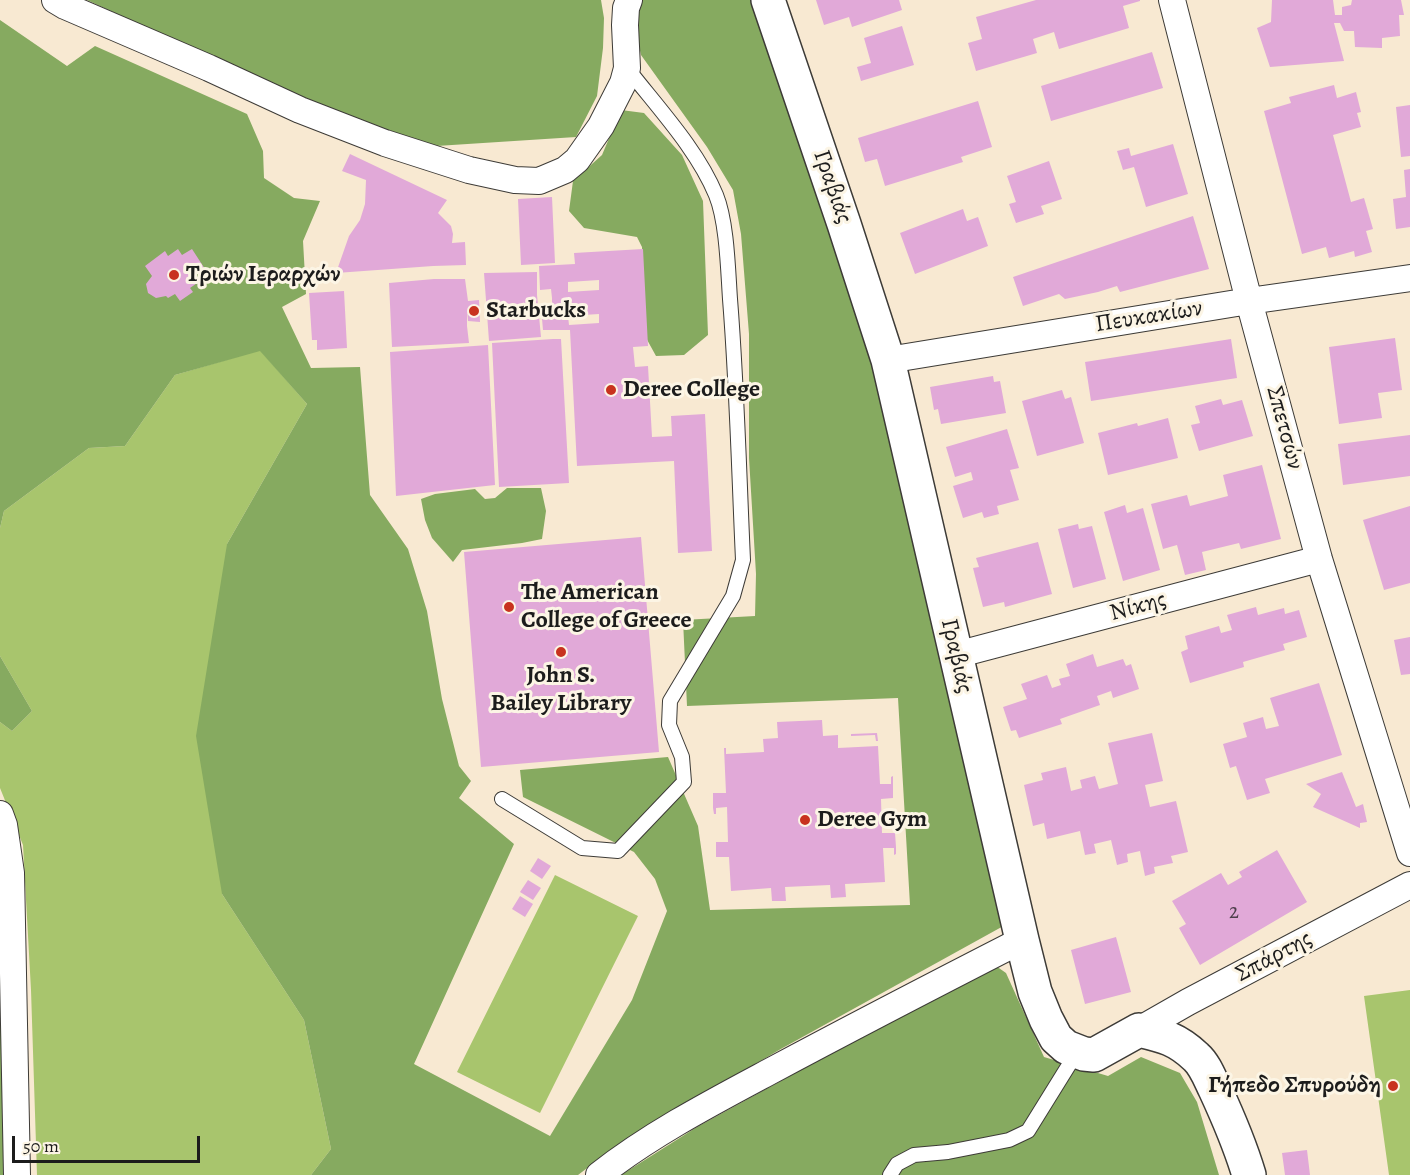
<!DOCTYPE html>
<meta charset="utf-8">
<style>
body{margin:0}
#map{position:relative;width:1410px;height:1175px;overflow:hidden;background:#f8e9d2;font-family:Alegreya,serif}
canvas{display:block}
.scale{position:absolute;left:12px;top:1136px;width:188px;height:27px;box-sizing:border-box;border:3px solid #1c1c1c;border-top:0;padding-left:8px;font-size:18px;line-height:21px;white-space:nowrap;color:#1c1c1c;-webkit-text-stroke:4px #fcf5e5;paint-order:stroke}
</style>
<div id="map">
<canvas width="1410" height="1175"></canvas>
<div class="scale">50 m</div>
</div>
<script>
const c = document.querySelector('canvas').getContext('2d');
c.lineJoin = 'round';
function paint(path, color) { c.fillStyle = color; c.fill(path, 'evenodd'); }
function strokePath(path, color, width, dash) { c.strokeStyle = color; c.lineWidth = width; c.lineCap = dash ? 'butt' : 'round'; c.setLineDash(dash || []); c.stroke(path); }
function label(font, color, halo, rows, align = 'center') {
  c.font = font + ' Alegreya,serif'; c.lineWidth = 6; c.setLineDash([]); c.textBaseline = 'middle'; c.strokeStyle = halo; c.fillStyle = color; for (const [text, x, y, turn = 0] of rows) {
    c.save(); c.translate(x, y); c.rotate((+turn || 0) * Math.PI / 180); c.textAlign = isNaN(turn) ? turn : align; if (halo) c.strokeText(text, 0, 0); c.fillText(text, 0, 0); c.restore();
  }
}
paint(new Path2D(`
 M 260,350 L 307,404 L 227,544 L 222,894 L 304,1020 L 331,1149 L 311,1175 L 37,1175 L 31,990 L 23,845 L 0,788 L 0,722 L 12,731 L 32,711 L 0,656 L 0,528 L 4,511 L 89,448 L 125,446 L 175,375 Z
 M 555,875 L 638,916 L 540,1113 L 457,1072 Z
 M 1410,990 L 1410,1175 L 1389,1175 L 1364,996 Z`), '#a8c56d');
paint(new Path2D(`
 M 87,0 L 601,0 L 604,18 L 603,48 L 597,96 L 576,137 L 421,147 L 279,89 Z
 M 640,0 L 752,0 L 875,362 L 1007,924 L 779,1050 L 607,1153 L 578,1175 L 311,1175 L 331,1149 L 304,1020 L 222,894 L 196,736 L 227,544 L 307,404 L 260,351 L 175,375 L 125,446 L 89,448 L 4,511 L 0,528 L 0,20 L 67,66 L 95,46 L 247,114 L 263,151 L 264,178 L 294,198 L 320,201 L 303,241 L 306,294 L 282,307 L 311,368 L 360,367 L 370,495 L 408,549 L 427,611 L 442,699 L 459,766 L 471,781 L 459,798 L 514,844 L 414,1064 L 550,1136 L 632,1000 L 667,911 L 655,879 L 634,852 L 523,797 L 520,770 L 668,757 L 698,826 L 710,910 L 910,905 L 898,698 L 687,706 L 683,620 L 755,616 L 756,574 L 749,458 L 749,334 L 741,234 L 733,190 L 707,147 L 641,55 L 634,24 Z
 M 621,110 L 644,113 L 682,155 L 703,201 L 708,335 L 684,355 L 656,356 L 645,336 L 642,247 L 637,237 L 584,228 L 569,211 L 573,181 L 602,155 Z
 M 507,488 L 541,488 L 546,511 L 542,539 L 522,543 L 462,550 L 453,562 L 432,538 L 425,520 L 421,499 L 435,494 L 475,489 L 485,499 L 495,498 Z
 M 0,656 L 32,711 L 12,731 L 0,722 Z
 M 0,881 L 10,1175 L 0,1175 Z
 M 996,966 L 1006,973 L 1044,1057 L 1108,1076 L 1141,1057 L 1180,1073 L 1197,1102 L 1219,1175 L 621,1175 L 697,1127 L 808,1066 Z`), '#86aa60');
paint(new Path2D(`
 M 816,0 L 899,0 L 902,10 L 852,27 L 849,17 L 824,25 Z
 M 1036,0 L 1140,0 L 1140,1 L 1123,6 L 1129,28 L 1059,49 L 1054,32 L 1033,39 L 1037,53 L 976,71 L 968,43 L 982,39 L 976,17 Z
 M 1272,0 L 1333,0 L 1335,15 L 1342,15 L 1342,7 L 1351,5 L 1352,0 L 1401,0 L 1404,15 L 1399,15 L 1400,36 L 1382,38 L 1382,48 L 1355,47 L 1354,31 L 1344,31 L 1340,23 L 1334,23 L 1344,61 L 1270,67 L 1257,28 L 1271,22 Z
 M 902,26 L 914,65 L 861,81 L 857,67 L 871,63 L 864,38 Z
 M 1152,52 L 1163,88 L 1051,121 L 1041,86 Z
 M 1334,85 L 1337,98 L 1356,92 L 1361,112 L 1357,113 L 1361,127 L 1333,135 L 1351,202 L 1364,198 L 1373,229 L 1366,231 L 1372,252 L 1355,257 L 1354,251 L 1329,258 L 1326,247 L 1302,254 L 1264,111 L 1291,103 L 1289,97 Z
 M 978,101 L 992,147 L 961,157 L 963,162 L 885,186 L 877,159 L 865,162 L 858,138 Z
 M 1410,105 L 1410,156 L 1401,157 L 1396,107 Z
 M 1173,144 L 1188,194 L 1146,207 L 1134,167 L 1123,170 L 1117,151 L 1129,148 L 1131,156 Z
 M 350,154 L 447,200 L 438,213 L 451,226 L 453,234 L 452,243 L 465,242 L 466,265 L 433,266 L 336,273 L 349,236 L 360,220 L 365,204 L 366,180 L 342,171 Z
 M 1049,161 L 1062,199 L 1041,206 L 1044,214 L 1016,223 L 1009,204 L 1016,202 L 1007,176 Z
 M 1410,169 L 1410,227 L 1396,229 L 1393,199 L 1406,197 L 1404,170 Z
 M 552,197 L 555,263 L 521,265 L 518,199 Z
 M 963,209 L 967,221 L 978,217 L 988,246 L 915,274 L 900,233 Z
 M 1193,216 L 1209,269 L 1120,292 L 1117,286 L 1098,292 L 1065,299 L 1059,294 L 1023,306 L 1013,277 Z
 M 178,249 L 182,255 L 192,249 L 205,269 L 196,275 L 200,281 L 190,288 L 193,292 L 180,301 L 175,294 L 168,298 L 166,296 L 156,298 L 148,293 L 146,284 L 152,276 L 145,266 L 165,251 L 168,256 Z
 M 643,249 L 648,346 L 633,347 L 635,367 L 648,366 L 652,437 L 672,436 L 671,416 L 705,414 L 712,551 L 678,553 L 674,461 L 577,466 L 570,330 L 543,330 L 541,307 L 552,306 L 552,298 L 551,289 L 540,290 L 539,266 L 575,264 L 574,253 ZM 599,280 L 599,290 L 568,292 L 568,282 ZM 599,314 L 599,323 L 569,325 L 568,316 Z
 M 537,272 L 537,295 L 541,337 L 489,341 L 484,273 Z
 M 434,279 L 465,279 L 468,301 L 479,300 L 480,322 L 468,321 L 467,308 L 467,326 L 469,343 L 392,347 L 389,283 Z
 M 344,291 L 347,348 L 317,350 L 317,340 L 312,340 L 309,293 Z
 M 1395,338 L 1402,390 L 1378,393 L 1382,418 L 1339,424 L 1329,347 Z
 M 553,339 L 561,339 L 569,483 L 499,487 L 492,343 Z
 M 1231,339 L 1237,378 L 1091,401 L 1085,362 Z
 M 488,345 L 495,485 L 396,496 L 390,352 Z
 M 993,376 L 994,382 L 1000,381 L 1006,413 L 941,424 L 938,409 L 934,410 L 930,387 Z
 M 1062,390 L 1065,399 L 1071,397 L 1084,443 L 1037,456 L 1022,401 Z
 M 1221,399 L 1223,405 L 1242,400 L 1253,436 L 1199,451 L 1191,425 L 1200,423 L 1195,406 Z
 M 1168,418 L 1178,458 L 1108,475 L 1098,433 L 1137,423 L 1138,426 Z
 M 1007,429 L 1019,468 L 1010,470 L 1019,500 L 997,506 L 999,514 L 984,518 L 982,512 L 963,518 L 953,486 L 973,480 L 971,472 L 955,477 L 946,447 Z
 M 1410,435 L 1410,476 L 1343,485 L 1338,444 Z
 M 1262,465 L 1281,539 L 1241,549 L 1239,543 L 1202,552 L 1206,570 L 1185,575 L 1177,545 L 1163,549 L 1151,504 L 1187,495 L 1190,506 L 1228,496 L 1223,475 Z
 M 1125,505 L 1127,513 L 1143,508 L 1160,570 L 1123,581 L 1104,512 Z
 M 1410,506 L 1410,583 L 1384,590 L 1363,520 Z
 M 1078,524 L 1079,529 L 1092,526 L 1106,579 L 1073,588 L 1058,529 Z
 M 641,537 L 659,752 L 481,767 L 464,552 Z
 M 1038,542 L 1052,594 L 1005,607 L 1004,602 L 983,607 L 973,568 L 979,567 L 976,558 Z
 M 1256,607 L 1258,615 L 1284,608 L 1285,614 L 1299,610 L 1307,637 L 1283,644 L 1285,650 L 1243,662 L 1244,667 L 1190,683 L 1181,652 L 1188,649 L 1185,636 L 1219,626 L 1221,633 L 1232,630 L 1227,615 Z
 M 1410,637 L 1410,674 L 1401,675 L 1394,640 Z
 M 1093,654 L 1097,667 L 1123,659 L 1126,666 L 1131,664 L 1139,689 L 1113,698 L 1111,691 L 1097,696 L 1100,705 L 1060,719 L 1062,724 L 1019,738 L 1016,730 L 1011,731 L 1003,707 L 1027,699 L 1021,684 L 1047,675 L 1052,688 L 1061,685 L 1059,679 L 1070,676 L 1066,664 Z
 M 1319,683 L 1342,755 L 1265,779 L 1270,793 L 1247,800 L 1236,766 L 1230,768 L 1223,744 L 1247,737 L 1243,723 L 1263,717 L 1266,729 L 1279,726 L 1270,698 Z
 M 822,720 L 823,736 L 838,735 L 838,748 L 878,746 L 880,784 L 891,784 L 891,777 L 893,776 L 893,798 L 881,799 L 882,833 L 895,833 L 896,847 L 896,854 L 894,855 L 894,848 L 883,848 L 885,882 L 845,884 L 846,897 L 831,898 L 830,885 L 785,887 L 786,901 L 772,901 L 771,888 L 731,891 L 729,857 L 716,857 L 716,842 L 728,842 L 727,807 L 716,808 L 716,814 L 714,814 L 713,808 L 713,793 L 726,793 L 724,748 L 726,748 L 726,754 L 764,752 L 763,739 L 778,738 L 777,722 Z
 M 877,733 L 878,741 L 876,741 L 875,735 L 851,736 L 851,734 Z
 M 1152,733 L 1163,781 L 1145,785 L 1150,807 L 1176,801 L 1188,852 L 1171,856 L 1173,863 L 1154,867 L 1155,873 L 1145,876 L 1140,851 L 1127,854 L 1128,862 L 1117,865 L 1111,840 L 1094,844 L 1096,853 L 1085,855 L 1080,831 L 1047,839 L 1044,823 L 1033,826 L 1024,785 L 1043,780 L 1041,773 L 1066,767 L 1071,791 L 1082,788 L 1080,780 L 1095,776 L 1099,789 L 1118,784 L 1108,743 Z
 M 1342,772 L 1356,807 L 1363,804 L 1367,822 L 1360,823 L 1360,828 L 1313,807 L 1321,794 L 1306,784 Z
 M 1277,850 L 1307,902 L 1200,965 L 1179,928 L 1186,924 L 1172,901 L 1221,873 L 1228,885 L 1242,877 L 1239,872 Z
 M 538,858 L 551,866 L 542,879 L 530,871 Z
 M 528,880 L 541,888 L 533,900 L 520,892 Z
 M 520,896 L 533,904 L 525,917 L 512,909 Z
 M 1116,937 L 1131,992 L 1085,1004 L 1071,950 Z
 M 1307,1150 L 1310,1175 L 1285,1175 L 1282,1153 Z`), '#e1a9d8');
const service = new Path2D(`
 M 502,799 L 582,848 L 618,851 L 684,782 L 682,757 L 669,725 L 670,701 L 733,596 L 743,560 C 739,473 737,386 730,299 C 728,270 727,222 716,195 C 697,149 658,108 627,68
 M 890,1175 L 897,1164 L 914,1155 L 948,1152 L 1009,1140 L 1028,1131 L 1077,1052`);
const minor = new Path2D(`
 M 55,0 L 65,6 L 209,68 L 300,110 L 385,143 L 469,170 L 515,180 L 539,181 L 565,170 L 577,160 L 601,126 L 623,83 L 627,68 L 625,25 L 626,8 L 629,0
 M 1172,0 L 1249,301 L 1319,559 L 1410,853
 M 888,360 L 1249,301 L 1410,278
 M 956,655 L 1319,559
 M 0,814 L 4,825 L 11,873 L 17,1175
 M 1139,1030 L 1188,1002 L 1410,885
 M 599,1175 C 650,1135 709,1104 767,1073 C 851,1028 936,984 1022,940`);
const tertiary = new Path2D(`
 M 768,0 L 844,224 L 888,360 L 1022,940 L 1035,992 L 1046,1019 L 1056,1038 L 1066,1047 L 1084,1054 L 1094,1055 L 1139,1030 C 1164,1036 1177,1039 1196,1057 C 1205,1065 1210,1079 1215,1089 C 1228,1117 1240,1145 1249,1175`);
strokePath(service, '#3d3b37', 16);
strokePath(minor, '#3d3b37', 28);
strokePath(tertiary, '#3d3b37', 36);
strokePath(service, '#fff', 14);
strokePath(minor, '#fff', 26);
strokePath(tertiary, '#fff', 33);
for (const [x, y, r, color] of [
 [174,275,6,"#c8321e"],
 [474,311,6,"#c8321e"],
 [611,390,6,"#c8321e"],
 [509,607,6,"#c8321e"],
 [561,652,6,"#c8321e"],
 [805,820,6,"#c8321e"],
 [1393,1086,6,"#c8321e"]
]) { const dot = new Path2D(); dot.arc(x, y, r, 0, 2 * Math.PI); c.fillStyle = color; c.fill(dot); strokePath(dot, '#fcf5e5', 2); }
label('21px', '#4d3f4b', null, [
 ["2",1234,913]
]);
label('24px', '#1c1c1c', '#fcf5e5', [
 ["Γραβιάς",832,187,71],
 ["Πευκακίων",1149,317,-9],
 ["Σπετσών",1284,428,75],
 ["Νίκης",1138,607,-15],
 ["Γραβιάς",956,656,77],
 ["Σπάρτης",1274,957,-28]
]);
label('bold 24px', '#1c1c1c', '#fcf5e5', [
 ["Τριών Ιεραρχών",186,275],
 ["Starbucks",486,311],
 ["Deree College",623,390],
 ["The American",521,593],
 ["College of Greece",521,621],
 ["John S.",561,676,"center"],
 ["Bailey Library",561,704,"center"],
 ["Deree Gym",817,820],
 ["Γήπεδο Σπυρούδη",1381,1086,"right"]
], 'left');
</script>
